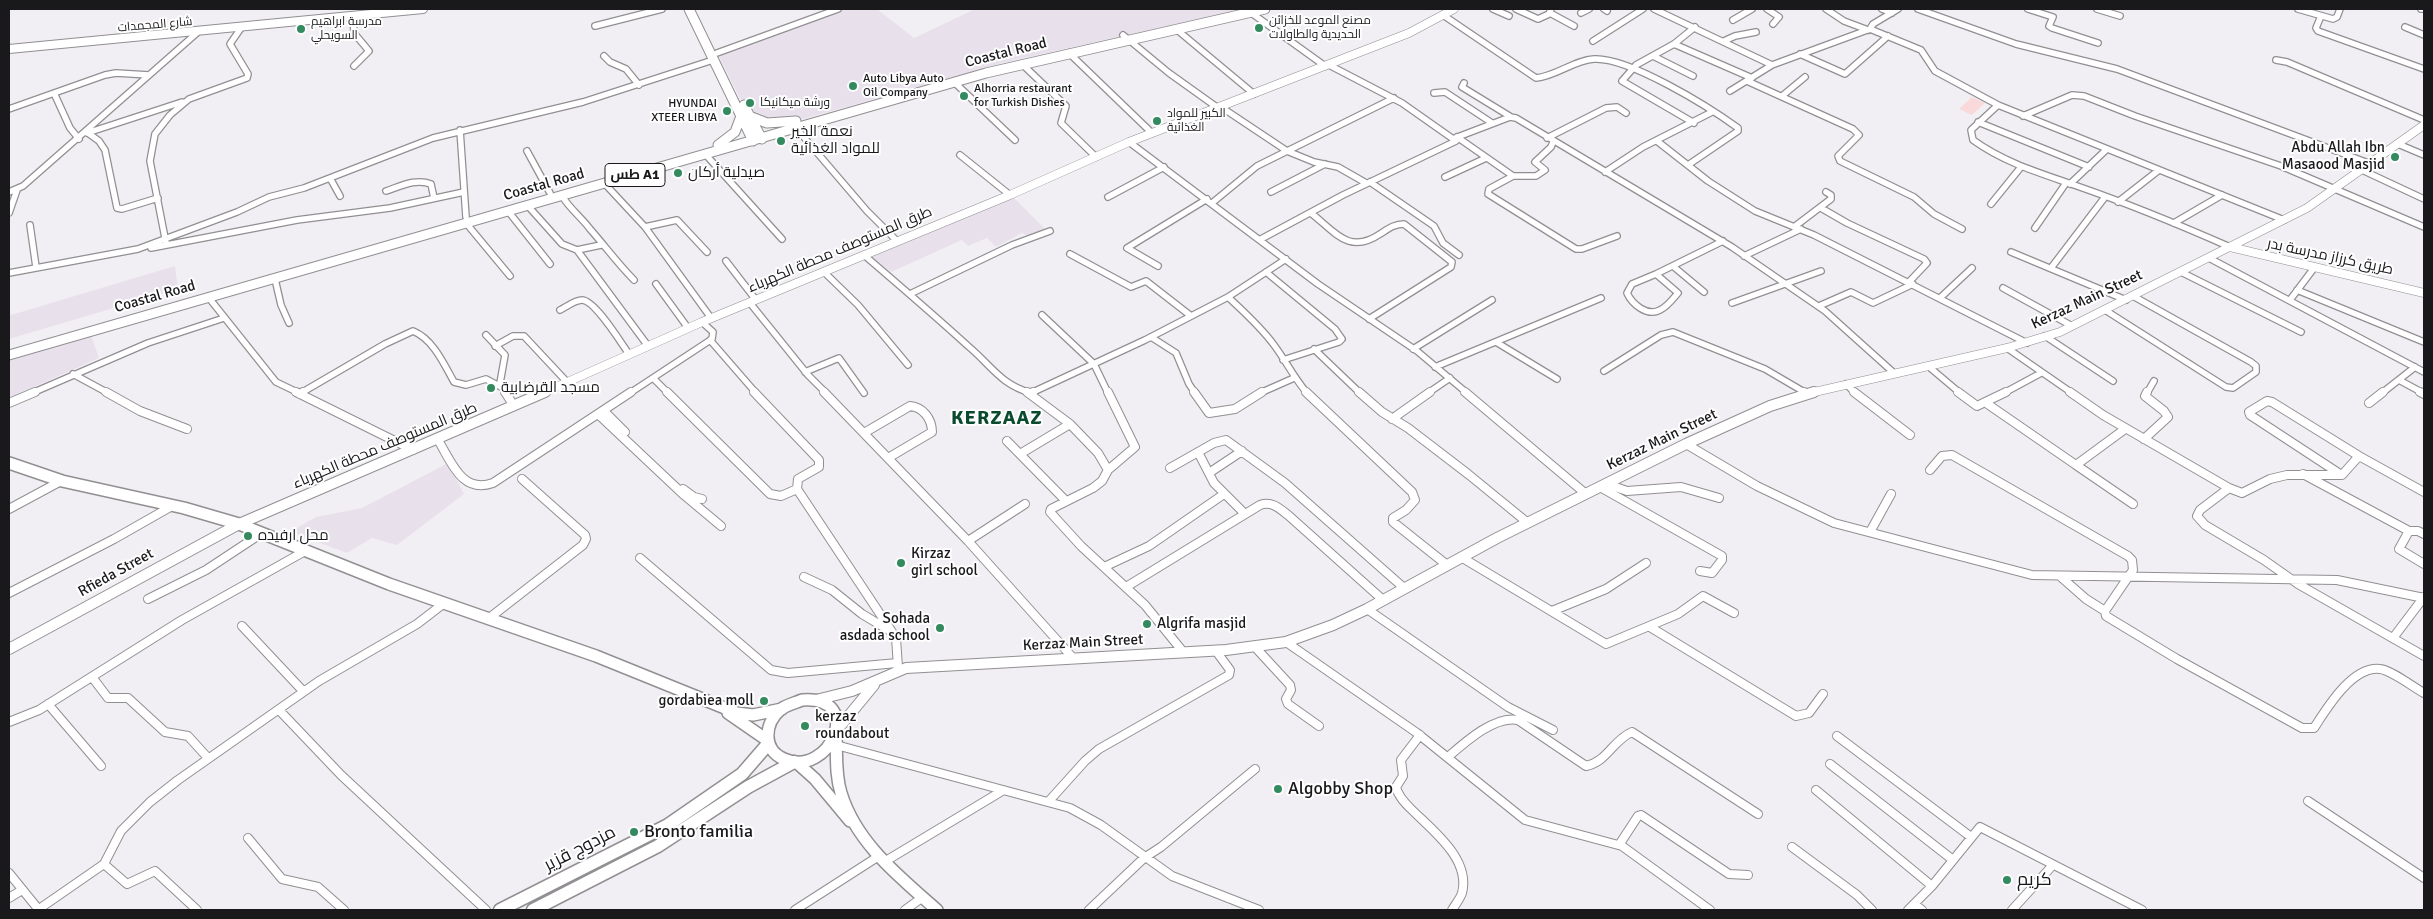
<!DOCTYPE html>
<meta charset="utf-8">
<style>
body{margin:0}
#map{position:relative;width:2433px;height:919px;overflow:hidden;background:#f2eff4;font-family:Signika,sans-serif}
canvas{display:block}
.frame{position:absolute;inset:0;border:10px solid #19181a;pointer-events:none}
</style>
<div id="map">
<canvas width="2433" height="919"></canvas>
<div class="frame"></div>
</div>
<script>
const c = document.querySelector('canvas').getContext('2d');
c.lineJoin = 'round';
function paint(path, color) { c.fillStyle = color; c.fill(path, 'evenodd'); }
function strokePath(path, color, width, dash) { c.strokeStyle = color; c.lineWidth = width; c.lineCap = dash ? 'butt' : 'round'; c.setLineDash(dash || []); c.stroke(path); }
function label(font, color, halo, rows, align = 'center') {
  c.font = font + ' Signika,Cairo,sans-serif'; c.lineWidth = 4; c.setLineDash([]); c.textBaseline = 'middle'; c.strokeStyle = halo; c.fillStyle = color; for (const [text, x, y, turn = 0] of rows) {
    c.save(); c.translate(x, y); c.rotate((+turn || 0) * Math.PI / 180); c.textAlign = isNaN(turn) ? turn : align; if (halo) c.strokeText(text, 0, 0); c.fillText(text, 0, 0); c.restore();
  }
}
paint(new Path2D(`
 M 838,9 L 877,9 L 914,38 L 975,9 L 1243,9 L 1002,63 L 796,121 L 776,123 L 749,116 L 717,53 Z
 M 1011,195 L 1045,229 L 1028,236 L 1022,233 L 996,247 L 987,238 L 968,246 L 962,240 L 891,272 L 866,252 Z
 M 175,266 L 178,289 L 9,339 L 9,316 L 11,315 Z
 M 91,335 L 99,358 L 9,398 L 9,359 Z
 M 448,463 L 464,494 L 397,545 L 372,538 L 347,553 L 290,532 L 316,517 L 362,508 Z`), '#e8e1ec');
paint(new Path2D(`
 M 1972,97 L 1985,103 L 1972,115 L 1959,109 Z`), '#f9d9da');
const minorFar1 = new Path2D(`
 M 1493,9 L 1509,16
 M 1516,9 L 1538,19 L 1549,14 L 1551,9
 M 1604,9 L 1607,11
 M 1654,9 L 1772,65 L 1870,29 L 1921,50 L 1935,71 L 1998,105 L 2284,220
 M 1767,9 L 1779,17 L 1773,24
 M 1826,9 L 1844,21 L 1868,30
 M 1882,9 L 1892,13
 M 1918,9 L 2016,44 L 2117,69 L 2371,164
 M 2028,9 L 2053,17 L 2049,26 L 2052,28 L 2098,43
 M 2097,9 L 2120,16
 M 2298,9 L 2333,19 L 2337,17 L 2340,9
 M 2421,9 L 2424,9
 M 1250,12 L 1325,66
 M 1550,13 L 1574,26
 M 1581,13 L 1589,9
 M 1443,15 L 1536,78 C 1557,76 1574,60 1594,59 C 1629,57 1709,107 1738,128 L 1738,131 L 1688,165
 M 353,16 L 354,33 L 369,51 L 354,66
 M 2321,16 L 2316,28 L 2318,31 L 2424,69
 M 1733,20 L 1752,9
 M 595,26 L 662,9
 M 2405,27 L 2424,35
 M 1176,29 L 1254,94
 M 1870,29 L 1873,24 L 1898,9
 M 1123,35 L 1169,73 L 1218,108
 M 1593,41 L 1643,9
 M 1724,41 L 1735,36 L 1756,32
 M 1674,44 L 1752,78
 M 717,53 L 838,9
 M 1069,53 L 1152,133
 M 1800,54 L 1845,74 L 1888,36
 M 604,56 L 610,62 L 626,69 L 639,85
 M 1653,56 L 1693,76
 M 2276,60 L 2287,62 L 2424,120
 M 1022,64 L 1066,106 L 1061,123 L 1096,157
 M 1747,81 L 1853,129 L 1859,135 L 1838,156 L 1840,161 L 1914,197 L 1934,214 L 1962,229
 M 954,82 L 1015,140
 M 1464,83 L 1462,87 L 1511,117
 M 1730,91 L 1772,65
 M 54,93 L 70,128 L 79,139
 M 1434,93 L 1445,92 L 1492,123
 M 1782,96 L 1805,77
 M 1998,105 L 1971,130 L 1973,140 C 2005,163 2040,173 2077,186 C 2129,204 2180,225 2230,247
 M 1221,107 L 1287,151 L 1314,162 L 1338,167 L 1366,183
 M 9,109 L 105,75 L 116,73 L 149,75
 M 2023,116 L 2072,95 L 2084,96 L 2135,116 L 2281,166 L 2424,227
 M 1978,122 L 2089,167
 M 1694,123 L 1622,81 L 1636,65 L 1674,44 L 1695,27
 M 796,128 L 867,211 L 897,241
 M 460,130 L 466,217
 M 87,133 L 182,102
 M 88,133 L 99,141 L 105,150 L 117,208 L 122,209 L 158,198
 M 1457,137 L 1513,176 L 1489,189 L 1488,194 L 1576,249 L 1582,249 L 1617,236
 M 1455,138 L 1510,117 L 1516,118 L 1732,247 L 1825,311 L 1894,373
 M 1547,138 L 1606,108 L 1617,107 L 1626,113
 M 1657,141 L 1708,181 L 1755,211 L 1814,235 L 2027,343
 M 1129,142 L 1318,284 L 1417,351 L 1467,393
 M 2398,144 L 2424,155
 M 527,151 L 550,193
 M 706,155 L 782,239
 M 960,155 L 1010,195
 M 2362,170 L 2424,199
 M 1605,172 L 1643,147 L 1712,112
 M 1513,176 L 1536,176 L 1545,170 L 1535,162 L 1551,147 L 1553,142
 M 1445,177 L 1486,158
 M 330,178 L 340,196
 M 1370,182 L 1434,226 L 1443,243 L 1459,255
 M 605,184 L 645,227 L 711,318
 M 2070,184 L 2107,149
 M 386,191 C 401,186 416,178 431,184 L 434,198
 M 9,192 L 23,186 L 198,32
 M 1271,192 L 1325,164
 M 562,196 C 570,209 581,217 590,229 C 605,246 618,264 634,280
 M 1108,197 L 1164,167
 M 2118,202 L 2159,170
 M 1212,203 L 1257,166 L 1394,98
 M 1991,204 L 2021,167
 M 528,206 L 562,244 L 577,250 L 648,346
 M 1821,208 L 1847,223 L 1924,259 L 1927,263 L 1909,282
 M 508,211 L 550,264
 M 9,213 L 17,190
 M 1311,213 C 1335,232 1349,255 1380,234 C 1388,229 1394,224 1404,224 L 1452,262 L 1451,267 L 1369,319
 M 466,223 L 510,276
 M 2174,223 L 2222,195
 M 30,225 L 36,267
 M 645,227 L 677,220 L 707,252
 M 1794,227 L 1831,199 L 1831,195 L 1826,192
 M 2035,228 L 2066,183
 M 1261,239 L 1343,195 L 1456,141 L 1402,103 L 1329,65
 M 166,243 L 150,161 L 155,134 L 170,115 L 189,99 L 247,78 L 248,74 L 230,44 L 241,28
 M 151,248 L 297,220 L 390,208 L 464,192
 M 577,250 L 601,245
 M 2011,252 L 2126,300
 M 1070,254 L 1131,287 L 1146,281 L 1191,316
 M 864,255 C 899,285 934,315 968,346 C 992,366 1000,384 1031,393
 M 1744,256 L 1801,229
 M 2209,258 L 2424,372
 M 726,261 L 756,300
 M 1158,266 L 1127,248 L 1207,199
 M 1674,267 L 1704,292
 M 2051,268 L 2105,197
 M 824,272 L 858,305 L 908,365
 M 1266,272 L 1335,329 L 1342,339 L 1339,342 L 1283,360
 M 2181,272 L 2301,332
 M 9,273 L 138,249 L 237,212 L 269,197 L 304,188 L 433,138 L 583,102 L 713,60
 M 1656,274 L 1678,293 C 1673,299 1667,307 1660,310 C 1647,317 1632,304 1627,293 L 1632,284 Z
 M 1656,274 L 1723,241
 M 275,279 L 281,305 L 289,323
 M 656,284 L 688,328
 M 2003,288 L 2072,326
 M 2297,290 L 2424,342
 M 910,294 L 1012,245 L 1050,231
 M 1228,297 C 1244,312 1261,327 1274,345 C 1286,361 1294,378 1307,393
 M 209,298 L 276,382 L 299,393
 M 1940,298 L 1972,268
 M 2290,300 L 2314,268
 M 750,303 L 808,375 L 826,393
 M 1732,303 L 1821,271
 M 1819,306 L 1851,292 L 1873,303 L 1913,284
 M 560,310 C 566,307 575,300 582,300 C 595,300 621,343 629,354
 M 2105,310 L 2226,387 L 2233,388 L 2256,372 L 2256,366 L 2251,362 L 2133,296
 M 1042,315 L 1094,364 L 1108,393
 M 486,335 L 505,355 L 500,383 L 506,393
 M 2045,336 L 2113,381
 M 1151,337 L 1176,353 L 1189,384 L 1195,393
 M 710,340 L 756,393
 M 1496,342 L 1557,379
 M 495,346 L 513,336 L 524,336 L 567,382
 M 2007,348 L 2072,393
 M 1314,349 L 1360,393
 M 1413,349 L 1492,300
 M 1928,366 L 1960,393
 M 1435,367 L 1601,298
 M 1604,371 L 1661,335 L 1673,332 L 1765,369 L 1806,393
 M 805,372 L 839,358 L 864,393
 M 73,374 L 108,393
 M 653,378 L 668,393
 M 2399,380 L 2423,393
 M 1846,384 L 1855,393
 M 32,393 L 148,343 L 224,318
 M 301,393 L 385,344 L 413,331 C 433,339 444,364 454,382 L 466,385 L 486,379 L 501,387
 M 630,393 L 712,339 L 713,332 L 702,322
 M 1031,393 L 1145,340 L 1228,297 L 1286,259
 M 1260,393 L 1294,378
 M 1428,393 L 1450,378
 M 2004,393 L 2041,373
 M 2147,393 L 2154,381
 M 2382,393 L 2415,367`);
const minor = new Path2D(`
 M 106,392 L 140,411 L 187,429
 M 296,392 L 413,450
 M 505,392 L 514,406
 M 667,392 L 770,494 L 781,496 L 797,489
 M 754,392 L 819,460 L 819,467 L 798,479 L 797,489 L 892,632
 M 824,392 L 968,541 L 1073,658
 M 1027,392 L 1070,424 L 1098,453 L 1108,470
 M 1108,392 L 1135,447 L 1108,470 L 1102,481 L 1093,488 L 1051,509 L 1050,512 L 1081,546 L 1145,605 L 1184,653
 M 1194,392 L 1209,413 L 1235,409 L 1262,392
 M 1306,392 L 1412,492 L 1415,500 L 1406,510 L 1393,518 L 1393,522 L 1447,565
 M 1359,392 L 1382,412 L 1408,428 L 1468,474 L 1528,523
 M 1465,392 L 1586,494
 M 1804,392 L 1807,394
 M 1854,392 L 1910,435
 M 1958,392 L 1977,406 L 2006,392
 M 2070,392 L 2103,415 L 2229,488
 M 2420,392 L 2424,394
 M 1031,393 L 1033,392
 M 300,394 L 303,392
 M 9,403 L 35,392
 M 1986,403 L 2076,465
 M 2369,403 L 2383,392
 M 604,411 L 625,432
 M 598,414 L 684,495 L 721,526
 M 1392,419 L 1430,392
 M 2125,429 L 2076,465 L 2133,504
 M 864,433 L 910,406 C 923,407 932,419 932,432 L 888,458
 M 2144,439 L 2168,417 L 2164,411 L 2145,396 L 2147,392
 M 438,440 C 452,463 462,494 493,483 L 631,392
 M 1007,441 L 1066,501
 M 1686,444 L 1757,486 L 1834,523 L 2032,575 L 2337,580 L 2424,598
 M 1198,452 L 1214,483 L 1245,514
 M 1020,454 L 1070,424
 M 2359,456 L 2342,475 L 2287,475 L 2270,479 L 2242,493 L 2229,488 L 2200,510 L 2197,516 L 2205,525 L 2264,560 L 2298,584 L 2424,656
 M 1170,468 L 1214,443 L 1226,440 L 1285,483 L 1404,588
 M 1930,470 L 1942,456 L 1952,455 L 2128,556 L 2132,560 L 2133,570 L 2105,611 L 2106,616 L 2177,659 L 2302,728 L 2314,728 C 2327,708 2352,666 2380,669 C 2391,670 2413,687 2424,693
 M 1209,473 L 1242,451
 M 2303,474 L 2409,531 L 2418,531 L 2424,534
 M 2340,474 L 2250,415 L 2249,412 L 2267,401 L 2272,402 L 2359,456 L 2424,492
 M 1607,484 L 1627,491 L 1681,487 L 1719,498
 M 1600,487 L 1722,556 L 1722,560 L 1712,573 L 1700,571
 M 683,489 L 694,497 L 702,499
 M 9,509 L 61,481
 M 2409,531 L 2399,549 L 2424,564
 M 1870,532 L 1891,494
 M 968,541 L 1025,504
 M 1461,557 L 1606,644 L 1678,614 L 1703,596 L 1734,613
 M 640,558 L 771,670 L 788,673 L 897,663
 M 1104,567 L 1149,546 L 1224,494
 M 804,577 L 832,590 L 862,614 L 892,632 L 896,638 L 898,667
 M 2061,577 L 2086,599 L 2105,611
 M 1126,587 L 1260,505 C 1272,501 1279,508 1288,515 L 1383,600
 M 9,593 L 114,539 L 172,506
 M 148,599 L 206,570 L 262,533
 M 1367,609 L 1508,707 L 1553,730
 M 1552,611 L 1606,589 L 1646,563
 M 488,619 L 583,545 L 586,539 L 585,535 L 522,479
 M 242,626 L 303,691
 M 1650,627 L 1796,716 L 1809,713 L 1823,694
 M 2393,638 L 2424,597
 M 1286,642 L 1417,733 L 1525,820 L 1622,846 L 1710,910
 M 1255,647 L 1290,685 L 1291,690 L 1286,699 L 1288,704 L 1319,726
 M 92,677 L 108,698 L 128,698 L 165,732 L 188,736 L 208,758
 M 48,704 L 101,766
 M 279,710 L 341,775 L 486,910
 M 9,722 L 39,710 L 182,620 L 307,550
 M 1420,735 L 1401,760 L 1403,776 L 1396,787 C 1398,796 1405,803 1411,809 C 1432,830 1471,859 1462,893 C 1460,899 1455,905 1452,910
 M 1837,736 L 1971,837
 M 836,745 L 1070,808 L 1101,825 L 1172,876 L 1259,910
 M 1448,757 C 1465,742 1495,715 1518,720 L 1586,766 C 1607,762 1613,740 1632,732 L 1758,814
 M 1830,764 L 1953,860
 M 1816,790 L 1932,886
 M 1049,801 L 1085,761 L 1099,749 L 1229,675 L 1230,670 L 1216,651
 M 2308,801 L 2424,878
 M 248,838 L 282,879 L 318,887 L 344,910
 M 1619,845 L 1638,816 L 1641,815 L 1729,874 L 1748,875
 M 1792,847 L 1857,895 L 1872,910
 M 884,862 L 1002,791
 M 104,864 L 127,884 L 155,871 L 197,910
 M 9,873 L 39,910
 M 9,898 L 22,890
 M 1914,904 L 1922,910
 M 39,909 L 104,864 L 121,831 L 150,802 L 178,780 L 319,681 L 417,624 L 443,604
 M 795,910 L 879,856
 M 905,910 L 923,897
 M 1089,910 L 1144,858 L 1161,847 L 1255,769
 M 1908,910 L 1932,886 L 1980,827 L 2142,910
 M 2012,910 L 2052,866`);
const tertiaryFar1 = new Path2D(`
 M 2230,247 L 2424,293
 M 543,393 L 702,322 L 1010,195 L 1129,142 L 1409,33 L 1454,9
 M 1810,393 L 2007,348 L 2060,332 L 2307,208 L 2424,125`);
const tertiary = new Path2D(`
 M 9,649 L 239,524 L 545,392
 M 816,700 L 852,691 L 906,668 L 1226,650 L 1286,642 L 1333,625 L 1367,609 L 1497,538 L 1686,444 L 1770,406 L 1814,392
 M 837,730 L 874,685`);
const secondaryFar1 = new Path2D(`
 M 9,49 L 423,9`);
const secondary = new Path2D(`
 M 9,463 L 62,481 L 184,508 L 239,524 L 389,584 L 596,656 L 737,713 L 753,715 L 782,709
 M 802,700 C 866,695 830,779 784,759 C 762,750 764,723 781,709 C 787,705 795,703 802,700 Z
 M 728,713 L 767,740
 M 836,736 C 837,755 835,774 841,793 C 856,843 900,877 937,910
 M 796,762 L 815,779 L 850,821`);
const primary = new Path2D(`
 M 500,910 L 668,825 L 742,774 L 768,744
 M 533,910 L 658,846 L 748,787 L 794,762`);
const trunk = new Path2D(`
 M 689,9 L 753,141
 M 744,105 L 762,139
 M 749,116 L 767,123 L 796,121
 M 718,145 L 735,132 L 741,116
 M 9,355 L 986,73 L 1265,9`);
strokePath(minorFar1, '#928f93', 8);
strokePath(minor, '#928f93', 10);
strokePath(tertiaryFar1, '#928f93', 9);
strokePath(tertiary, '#928f93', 12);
strokePath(secondaryFar1, '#928f93', 10);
strokePath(secondary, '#928f93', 14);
strokePath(primary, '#928f93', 15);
strokePath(trunk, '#928f93', 11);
strokePath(minorFar1, '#fff', 5.5);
strokePath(minor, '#fff', 8);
strokePath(tertiaryFar1, '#fff', 8);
strokePath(tertiary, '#fff', 10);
strokePath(secondaryFar1, '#fff', 8);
strokePath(secondary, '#fff', 11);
strokePath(primary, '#fff', 12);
strokePath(trunk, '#fff', 9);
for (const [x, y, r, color] of [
 [1259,28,5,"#328a5e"],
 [301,29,5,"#328a5e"],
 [853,86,5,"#328a5e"],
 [964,96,5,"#328a5e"],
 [750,103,5,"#328a5e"],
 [727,111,5,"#328a5e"],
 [1157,121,5,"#328a5e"],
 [781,141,5,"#328a5e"],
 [2395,157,5,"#328a5e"],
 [678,173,5,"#328a5e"],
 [491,388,5,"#328a5e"],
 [248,536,5,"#328a5e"],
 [901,563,5,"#328a5e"],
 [1147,624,5,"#328a5e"],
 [940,628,5,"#328a5e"],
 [764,701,5,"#328a5e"],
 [805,726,5,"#328a5e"],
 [1278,789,5,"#328a5e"],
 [634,832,5,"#328a5e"],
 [2007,880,5,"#328a5e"]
]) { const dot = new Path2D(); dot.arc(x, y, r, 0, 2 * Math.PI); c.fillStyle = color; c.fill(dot); strokePath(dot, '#fefeff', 2); }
label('12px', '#19181a', '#fefeff', [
 ["مصنع الموعد للخزائن",1269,21],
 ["الحديدية والطاولات",1269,35],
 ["مدرسة ابراهيم",311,22],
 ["السويحلي",311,36],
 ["Auto Libya Auto",863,79],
 ["Oil Company",863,93],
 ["Alhorria restaurant",974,89],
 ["for Turkish Dishes",974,103],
 ["ورشة ميكانيكا",760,103],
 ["HYUNDAI",717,104,"right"],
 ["XTEER LIBYA",717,118,"right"],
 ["الكبير للمواد",1167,114],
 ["الغذائية",1167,128]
], 'left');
label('12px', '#19181a', '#fefeff', [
 ["شارع المجمدات",155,25,-5]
]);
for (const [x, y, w] of [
 [635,175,60]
]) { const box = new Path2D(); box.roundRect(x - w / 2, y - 11.5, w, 23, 4); c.fillStyle = '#fefeff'; c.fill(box); strokePath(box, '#19181a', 1); }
label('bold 14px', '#19181a', null, [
 ["طس A1",635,175]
]);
label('15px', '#19181a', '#fefeff', [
 ["Coastal Road",1006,53,-14],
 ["Coastal Road",544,185,-16],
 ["طرق المستوصف محطة الكهرباء",840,250,-23],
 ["طريق كرزاز مدرسة بدر",2330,257,12],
 ["Coastal Road",155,297,-16],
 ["Kerzaz Main Street",2087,300,-25],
 ["Kerzaz Main Street",1662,440,-26],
 ["طرق المستوصف محطة الكهرباء",385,446,-23],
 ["Rfieda Street",116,573,-29],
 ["Kerzaz Main Street",1083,643,-3]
]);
label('15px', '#19181a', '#fefeff', [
 ["نعمة الخير",791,132],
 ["للمواد الغذائية",791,149],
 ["Abdu Allah Ibn",2385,148,"right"],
 ["Masaood Masjid",2385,165,"right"],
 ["صيدلية أركان",688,173],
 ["مسجد القرضابية",501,388],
 ["محل ارفيده",258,536],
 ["Kirzaz",911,554],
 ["girl school",911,571],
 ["Sohada",930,619,"right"],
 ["asdada school",930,636,"right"],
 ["Algrifa masjid",1157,624],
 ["gordabiea moll",754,701,"right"],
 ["kerzaz",815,717],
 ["roundabout",815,734]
], 'left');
label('18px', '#19181a', '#fefeff', [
 ["Algobby Shop",1288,789],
 ["Bronto familia",644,832],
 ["كريم",2017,880]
], 'left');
label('18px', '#19181a', '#fefeff', [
 ["مزدوج قزير",580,849,-27]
]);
c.letterSpacing = '1px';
label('bold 20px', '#0a4b2e', '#fefeff', [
 ["KERZAAZ",997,419]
]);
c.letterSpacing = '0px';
</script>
